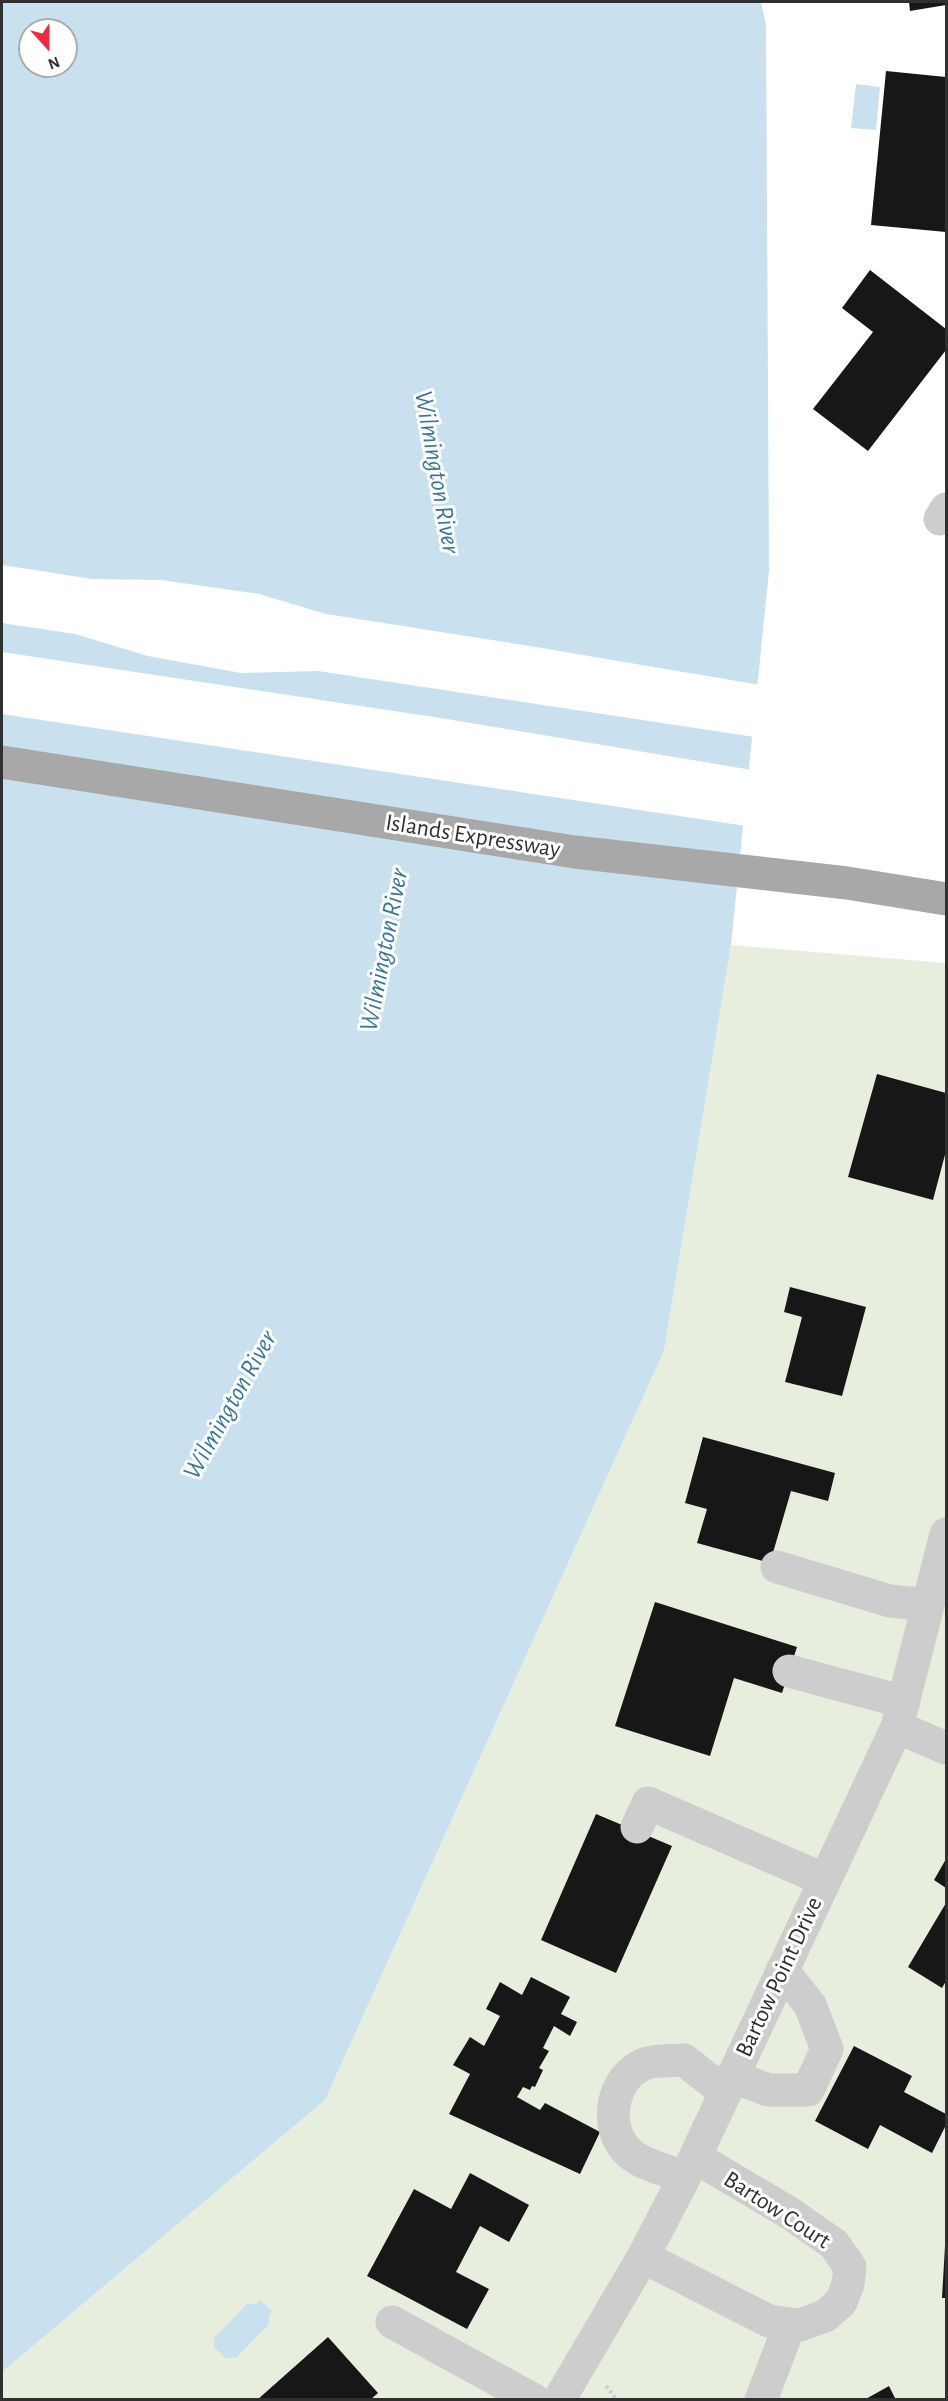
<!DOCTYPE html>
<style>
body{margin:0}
#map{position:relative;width:948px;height:2401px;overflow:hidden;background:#fff;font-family:"Alegreya Sans",sans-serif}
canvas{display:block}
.frame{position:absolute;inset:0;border:3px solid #303030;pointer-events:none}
.north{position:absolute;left:18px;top:18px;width:60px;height:60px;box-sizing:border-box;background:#fff;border:2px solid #acacac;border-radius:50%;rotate:159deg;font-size:16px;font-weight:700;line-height:24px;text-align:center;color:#303030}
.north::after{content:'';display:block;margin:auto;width:21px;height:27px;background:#f2283e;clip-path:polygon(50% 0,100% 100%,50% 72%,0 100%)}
</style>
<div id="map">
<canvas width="948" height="2401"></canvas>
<div class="frame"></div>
<div class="north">N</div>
</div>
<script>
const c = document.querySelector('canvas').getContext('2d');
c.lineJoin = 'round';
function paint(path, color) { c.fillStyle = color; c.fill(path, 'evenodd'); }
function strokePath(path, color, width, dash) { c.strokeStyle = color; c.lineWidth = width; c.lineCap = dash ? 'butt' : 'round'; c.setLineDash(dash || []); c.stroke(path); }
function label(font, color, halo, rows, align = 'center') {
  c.font = font + ' "Alegreya Sans",sans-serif'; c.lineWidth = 6; c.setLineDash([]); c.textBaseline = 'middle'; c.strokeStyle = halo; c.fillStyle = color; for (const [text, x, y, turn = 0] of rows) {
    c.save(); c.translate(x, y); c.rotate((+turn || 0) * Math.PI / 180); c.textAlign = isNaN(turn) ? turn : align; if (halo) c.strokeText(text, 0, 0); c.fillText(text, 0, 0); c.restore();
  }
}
paint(new Path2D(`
 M 731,945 L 946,963 L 946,2399 L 2,2400 L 2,2372 L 325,2100 L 664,1351 Z`), '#e7eede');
paint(new Path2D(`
 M 2,2 L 761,2 L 766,25 L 769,571 L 731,945 L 664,1351 L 325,2100 L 2,2372 ZM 30,30 L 66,30 L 66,66 L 30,66 Z
 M 856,84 L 880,87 L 876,130 L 851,128 Z
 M 260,2300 L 272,2311 L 269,2315 L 269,2324 L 236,2358 L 226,2358 L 214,2347 L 214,2338 L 247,2304 L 256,2304 Z`), '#c9e1ef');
paint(new Path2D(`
 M 2,565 L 92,579 L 161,580 L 259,594 L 326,614 L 524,645 L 760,685 L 755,737 L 318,671 L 241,673 L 148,656 L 75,634 L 2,623 Z
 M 2,652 L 447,719 L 752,770 L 746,826 L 2,714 Z`), '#fff');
paint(new Path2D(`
 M 909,2 L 946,2 L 946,5 L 910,11 Z
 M 886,71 L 946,77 L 946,232 L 871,225 Z
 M 870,270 L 946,329 L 946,350 L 868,451 L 813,409 L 873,332 L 842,308 Z
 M 877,1074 L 946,1093 L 946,1151 L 933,1200 L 848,1177 Z
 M 790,1287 L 866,1307 L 842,1396 L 785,1382 L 802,1317 L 784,1312 Z
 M 703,1437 L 835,1473 L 828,1501 L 791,1491 L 770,1563 L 697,1543 L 707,1509 L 685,1503 Z
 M 655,1602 L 797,1647 L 782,1693 L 734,1678 L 710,1756 L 615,1726 Z
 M 596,1814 L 672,1846 L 616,1973 L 541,1940 Z
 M 946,1859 L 946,1888 L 934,1880 Z
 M 946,1903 L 946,1981 L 942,1988 L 908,1967 Z
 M 531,1977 L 570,1997 L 561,2014 L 577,2022 L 570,2036 L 554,2026 L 543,2048 L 549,2051 L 539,2068 L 543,2070 L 535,2087 L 532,2086 L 530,2090 L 523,2087 L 517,2097 L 540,2110 L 545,2103 L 600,2132 L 580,2174 L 449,2114 L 470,2074 L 453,2065 L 470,2037 L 484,2046 L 500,2016 L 486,2009 L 500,1982 L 522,1995 Z
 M 854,2046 L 912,2076 L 904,2092 L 946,2114 L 946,2125 L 932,2153 L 880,2125 L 868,2149 L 815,2121 Z
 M 470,2173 L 529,2205 L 509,2242 L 480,2226 L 456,2272 L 489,2289 L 467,2329 L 367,2276 L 414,2189 L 451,2209 Z
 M 945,2246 L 946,2246 L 946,2298 L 942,2298 Z
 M 328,2337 L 378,2393 L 370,2400 L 257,2400 Z
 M 889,2386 L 896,2400 L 864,2400 Z`), '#171717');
strokePath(new Path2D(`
 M 606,2386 L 617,2400`), '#cdcdcd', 4, [3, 3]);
strokePath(new Path2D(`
 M 940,519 L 946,509
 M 777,1567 L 890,1601 L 928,1605
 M 789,1671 L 904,1702
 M 897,1727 L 946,1748
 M 637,1827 L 648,1803 L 825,1880
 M 732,2076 L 768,2090 L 808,2090 L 827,2049 L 810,2005 L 782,1970
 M 684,2177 C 669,2171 650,2167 636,2158 C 603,2138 607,2082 642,2065 C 650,2060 673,2061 684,2060 L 725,2092
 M 643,2257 L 769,2321 L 800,2325 L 825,2316 L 841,2302 L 848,2284 L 850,2267 L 834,2244 L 791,2214 L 695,2157
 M 392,2322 L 534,2400
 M 559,2400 L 643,2257 L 695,2157 L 897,1727 L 946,1534
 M 761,2400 L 790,2324`), '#cdcdcd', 33);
strokePath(new Path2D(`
 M 2,762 L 575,852 L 847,883 L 946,899`), '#a8a8a8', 33);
label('24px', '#303030', '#fff', [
 ["Islands Expressway",473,836,9],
 ["Bartow Point Drive",779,1977,-65],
 ["Bartow Court",777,2210,33]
]);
label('italic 26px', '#377799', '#fff', [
 ["Wilmington River",437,472,80],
 ["Wilmington River",384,950,-79],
 ["Wilmington River",230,1405,-61]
]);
</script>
